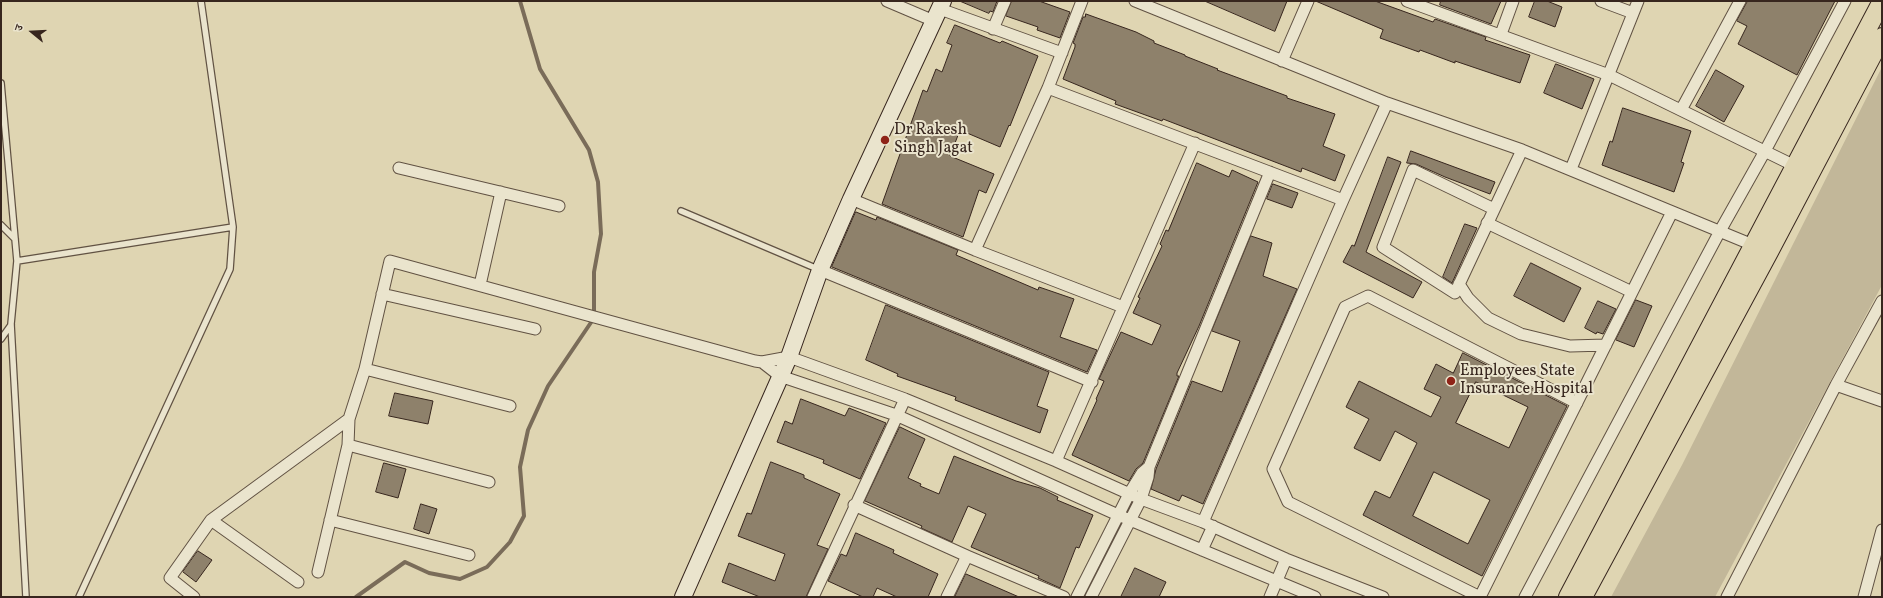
<!DOCTYPE html>
<meta charset="utf-8">
<style>
body{margin:0}
#map{position:relative;width:1883px;height:598px;overflow:hidden;background:#dfd5b2;font-family:Vollkorn,"Noto Serif Devanagari",serif}
canvas{display:block}
.frame{position:absolute;inset:0;border:2px solid #37261e;pointer-events:none}
.north{position:absolute;left:12px;top:12px;width:40px;height:40px;-webkit-text-stroke:3px #eae4cd;paint-order:stroke;rotate:288deg;font-size:11px;font-weight:700;line-height:16px;text-align:center;color:#37261e}
.north::after{content:'';display:block;margin:auto;width:14px;height:18px;background:#37261e;clip-path:polygon(50% 0,100% 100%,50% 72%,0 100%)}
</style>
<div id="map">
<canvas width="1883" height="598"></canvas>
<div class="frame"></div>
<div class="north">उ</div>
</div>
<script>
const c = document.querySelector('canvas').getContext('2d');
c.lineJoin = 'round';
function paint(path, color) { c.fillStyle = color; c.fill(path, 'evenodd'); }
function strokePath(path, color, width, dash) { c.strokeStyle = color; c.lineWidth = width; c.lineCap = dash ? 'butt' : 'round'; c.setLineDash(dash || []); c.stroke(path); }
function label(font, color, halo, rows, align = 'center') {
  c.font = font + ' Vollkorn,serif'; c.lineWidth = 4; c.setLineDash([]); c.textBaseline = 'middle'; c.strokeStyle = halo; c.fillStyle = color; for (const [text, x, y, turn = 0] of rows) {
    c.save(); c.translate(x, y); c.rotate((+turn || 0) * Math.PI / 180); c.textAlign = isNaN(turn) ? turn : align; if (halo) c.strokeText(text, 0, 0); c.fillText(text, 0, 0); c.restore();
  }
}
paint(new Path2D(`
 M 1882,67 L 1882,285 L 1715,597 L 1611,597 L 1682,465 Z`), '#c2b799');
strokePath(new Path2D(`
 M 356,597 L 405,562 L 429,573 L 460,579 L 487,567 L 510,542 L 524,516 L 520,467 L 528,430 L 548,386 L 594,318 L 594,272 L 601,234 L 598,182 L 589,150 L 540,69 L 520,1`), '#7a6c59', 4);
const building = new Path2D(`
 M 960,1 L 997,1 L 993,12 L 990,11 L 989,13 Z
 M 1012,1 L 1039,1 L 1070,12 L 1060,38 L 1037,30 L 1038,27 L 1006,16 Z
 M 1205,1 L 1287,1 L 1275,31 Z
 M 1316,1 L 1375,1 L 1433,22 L 1435,19 L 1486,37 L 1485,40 L 1530,55 L 1520,83 L 1455,61 L 1455,63 L 1420,50 L 1419,52 L 1380,38 L 1383,30 Z
 M 1441,1 L 1501,1 L 1491,24 L 1440,5 Z
 M 1535,1 L 1547,1 L 1562,7 L 1555,27 L 1529,17 Z
 M 1748,1 L 1835,1 L 1797,75 L 1738,44 L 1747,26 L 1737,21 Z
 M 1086,14 L 1136,32 L 1154,41 L 1154,43 L 1185,55 L 1185,56 L 1218,69 L 1217,70 L 1287,96 L 1287,98 L 1335,114 L 1323,146 L 1345,155 L 1335,181 L 1302,168 L 1301,172 L 1163,119 L 1162,121 L 1115,104 L 1116,101 L 1063,79 L 1075,47 L 1075,44 L 1073,43 L 1083,17 L 1085,17 Z
 M 955,25 L 1000,43 L 1002,41 L 1038,56 L 1010,126 L 1009,125 L 1000,147 L 960,130 L 950,156 L 994,174 L 986,193 L 979,190 L 963,237 L 882,204 L 923,90 L 927,92 L 936,69 L 942,72 L 952,45 L 947,43 Z
 M 1556,64 L 1594,79 L 1582,109 L 1544,93 Z
 M 1716,70 L 1744,86 L 1724,122 L 1696,106 Z
 M 1623,108 L 1691,131 L 1681,162 L 1684,163 L 1674,192 L 1602,165 L 1610,141 L 1612,142 Z
 M 1411,151 L 1495,182 L 1490,194 L 1445,177 L 1416,164 L 1407,163 Z
 M 1388,157 L 1401,162 L 1366,252 L 1422,282 L 1413,298 L 1343,262 L 1352,245 L 1354,246 Z
 M 1197,163 L 1229,177 L 1232,170 L 1258,182 L 1199,326 L 1177,373 L 1177,376 L 1179,376 L 1143,463 L 1136,469 L 1129,481 L 1072,455 L 1097,400 L 1096,399 L 1104,381 L 1099,379 L 1121,332 L 1152,345 L 1161,325 L 1133,313 L 1140,298 L 1138,297 L 1162,246 L 1160,244 L 1166,230 L 1168,231 Z
 M 1273,184 L 1298,193 L 1292,208 L 1267,199 Z
 M 856,212 L 876,220 L 877,217 L 958,250 L 956,255 L 1038,290 L 1039,287 L 1074,299 L 1060,337 L 1097,350 L 1087,372 L 832,267 Z
 M 1465,224 L 1477,228 L 1452,283 L 1443,277 Z
 M 1251,236 L 1272,243 L 1263,276 L 1297,289 L 1203,504 L 1182,495 L 1179,501 L 1151,489 L 1156,469 L 1192,381 L 1222,392 L 1240,341 L 1212,331 Z
 M 1531,263 L 1581,288 L 1564,322 L 1514,296 Z
 M 1636,300 L 1652,306 L 1634,347 L 1616,340 Z
 M 1598,301 L 1616,309 L 1603,334 L 1597,332 L 1596,334 L 1585,328 Z
 M 886,305 L 1049,372 L 1037,406 L 1048,410 L 1040,433 L 955,400 L 956,397 L 897,376 L 898,374 L 866,360 Z
 M 1463,353 L 1567,406 L 1482,576 L 1363,515 L 1375,491 L 1390,498 L 1417,443 L 1395,431 L 1380,461 L 1354,448 L 1369,419 L 1346,407 L 1359,381 L 1431,417 L 1441,397 L 1424,389 L 1436,364 L 1453,373 ZM 1476,382 L 1528,407 L 1509,448 L 1456,423 ZM 1434,472 L 1490,500 L 1468,544 L 1413,516 Z
 M 395,393 L 433,401 L 428,424 L 389,416 Z
 M 801,399 L 845,416 L 849,408 L 886,423 L 860,479 L 823,463 L 824,460 L 777,442 L 785,421 L 792,424 Z
 M 900,427 L 925,439 L 908,478 L 921,484 L 920,486 L 939,494 L 954,456 L 1016,481 L 1040,488 L 1058,497 L 1057,500 L 1093,515 L 1079,548 L 1076,547 L 1060,588 L 1038,578 L 1039,576 L 971,547 L 986,514 L 968,506 L 952,542 L 921,528 L 922,526 L 865,501 Z
 M 771,462 L 804,475 L 804,478 L 840,494 L 817,545 L 828,549 L 806,597 L 760,597 L 722,582 L 729,563 L 775,581 L 785,554 L 738,536 L 747,513 L 751,514 Z
 M 384,463 L 406,469 L 398,498 L 376,492 Z
 M 421,504 L 437,509 L 429,534 L 414,529 Z
 M 856,533 L 894,550 L 893,553 L 938,574 L 928,597 L 897,597 L 877,588 L 873,597 L 863,597 L 828,581 L 841,554 L 846,556 Z
 M 198,551 L 212,560 L 196,582 L 183,572 Z
 M 1135,568 L 1166,582 L 1159,597 L 1121,597 Z
 M 966,574 L 1019,597 L 955,597 Z`);
paint(building, '#8e816b');
strokePath(building, '#37261e', 1);
const lane = new Path2D(`
 M 1,83 L 17,261 L 11,324 L 26,597
 M 681,211 L 820,270
 M 1,225 L 15,239
 M 17,261 L 233,227
 M 1,339 L 11,325
 M 79,597 L 230,269 L 233,227 L 201,1`);
const street = new Path2D(`
 M 887,1 L 934,21
 M 1135,1 L 1387,103 L 1522,150 L 1753,245
 M 1407,1 L 1609,75 L 1795,166
 M 1601,1 L 1633,13
 M 940,9 L 1062,53
 M 993,29 L 1005,1
 M 1501,34 L 1513,1
 M 1282,61 L 1308,1
 M 1048,88 L 1343,200
 M 1681,110 L 1740,1
 M 399,168 L 559,206
 M 1571,169 L 1638,1
 M 851,199 L 975,250 L 1123,307
 M 1494,209 L 1413,170 L 1383,247 L 1455,293 L 1522,150
 M 1487,223 L 1632,292
 M 975,250 L 1048,88 L 1082,1
 M 820,270 L 1092,382
 M 1459,284 L 1468,298 L 1488,318 L 1521,334 L 1570,346 L 1606,345
 M 480,285 L 501,192
 M 382,294 L 535,329
 M 762,362 L 780,376 L 896,415 L 1118,515 L 1315,597
 M 365,369 L 510,406
 M 1836,385 L 1882,401
 M 348,445 L 489,482
 M 1056,461 L 1195,143
 M 854,505 L 967,556 L 1064,597
 M 211,520 L 298,582
 M 330,520 L 469,555
 M 1203,522 L 1343,200 L 1387,103
 M 1202,550 L 1213,526
 M 318,572 L 348,445 L 349,419 L 365,369 L 390,261 L 755,361 L 762,362 L 789,357 L 905,399 L 1056,461 L 1141,499 L 1203,522 L 1286,559 L 1383,597
 M 194,597 L 170,578 L 211,520 L 349,419
 M 813,597 L 905,399
 M 947,597 L 967,556
 M 1077,597 L 1129,494 L 1142,473 L 1149,467
 M 1091,597 L 1141,499 L 1148,477 L 1149,467 L 1270,172
 M 1270,597 L 1286,559
 M 1480,597 L 1288,502 L 1273,469 L 1345,307 L 1368,296 L 1577,403
 M 1480,597 L 1672,212
 M 1525,597 L 1720,231 L 1765,151 L 1845,1
 M 1727,597 L 1836,385 L 1882,301
 M 1864,597 L 1882,530`);
const secondary = new Path2D(`
 M 683,597 L 789,357 L 820,270 L 851,199 L 943,1`);
const primary = new Path2D(`
 M 1568,597 L 1882,1
 M 1583,597 L 1769,252 L 1882,37`);
strokePath(lane, '#615243', 8);
strokePath(street, '#615243', 13);
strokePath(secondary, '#37261e', 18);
strokePath(primary, '#37261e', 20);
strokePath(lane, '#eae4cd', 5.5);
strokePath(street, '#eae4cd', 11);
strokePath(secondary, '#eae4cd', 16);
strokePath(primary, '#dfd5b2', 18);
for (const [x, y, r, color] of [
 [885,140,5,"#8f2418"],
 [1451,381,5,"#8f2418"]
]) { const dot = new Path2D(); dot.arc(x, y, r, 0, 2 * Math.PI); c.fillStyle = color; c.fill(dot); strokePath(dot, '#eae4cd', 1.5); }
label('16px', '#37261e', '#eae4cd', [
 ["Dr Rakesh",894,131],
 ["Singh Jagat",894,149],
 ["Employees State",1460,372],
 ["Insurance Hospital",1460,390]
], 'left');
</script>
